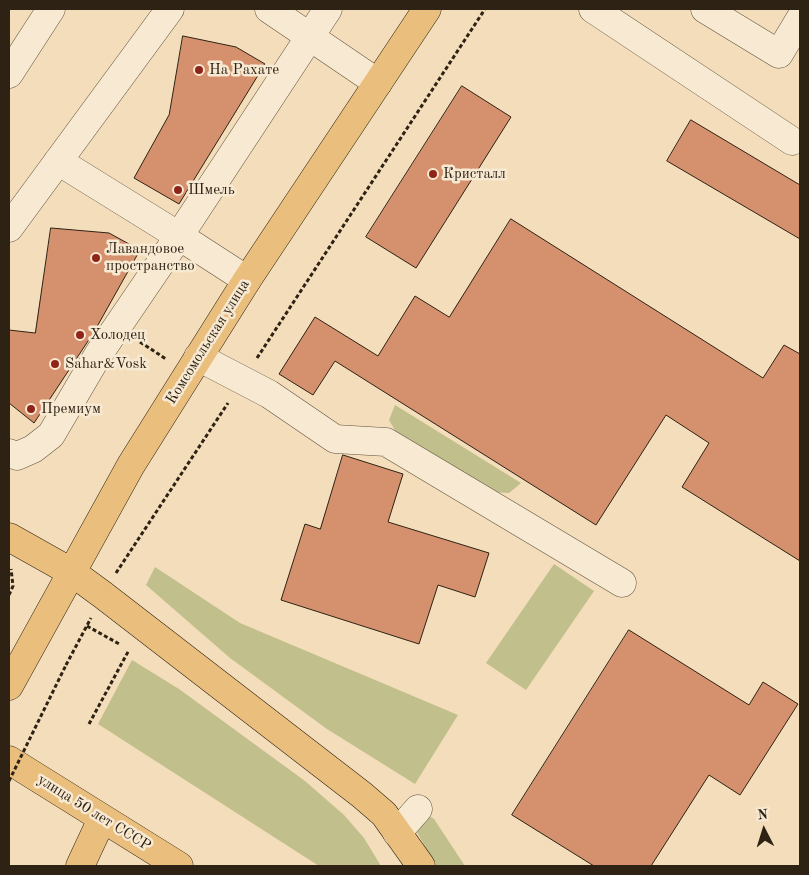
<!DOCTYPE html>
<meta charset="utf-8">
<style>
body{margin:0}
#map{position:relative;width:809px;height:875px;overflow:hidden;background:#f4ddba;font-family:"Old Standard TT",serif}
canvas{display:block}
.frame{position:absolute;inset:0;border:10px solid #2d2214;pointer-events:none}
.north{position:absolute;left:739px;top:805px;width:50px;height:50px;-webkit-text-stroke:4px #f8e9d2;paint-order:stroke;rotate:355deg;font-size:14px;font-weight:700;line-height:20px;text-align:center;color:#2d2214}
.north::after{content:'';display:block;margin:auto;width:18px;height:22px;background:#2d2214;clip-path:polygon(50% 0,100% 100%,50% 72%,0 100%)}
</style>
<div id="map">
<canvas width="809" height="875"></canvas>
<div class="frame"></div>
<div class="north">N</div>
</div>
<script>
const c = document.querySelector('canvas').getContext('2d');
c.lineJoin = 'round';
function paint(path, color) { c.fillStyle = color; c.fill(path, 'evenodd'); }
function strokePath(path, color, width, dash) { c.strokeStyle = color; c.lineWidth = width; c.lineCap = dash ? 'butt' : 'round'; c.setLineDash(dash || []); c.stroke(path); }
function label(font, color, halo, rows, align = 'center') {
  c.font = font + ' "Old Standard TT",serif'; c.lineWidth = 5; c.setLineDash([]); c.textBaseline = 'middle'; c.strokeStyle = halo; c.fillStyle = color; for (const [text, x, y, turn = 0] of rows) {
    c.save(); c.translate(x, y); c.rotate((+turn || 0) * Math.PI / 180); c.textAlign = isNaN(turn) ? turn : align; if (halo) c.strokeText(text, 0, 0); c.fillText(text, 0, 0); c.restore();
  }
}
paint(new Path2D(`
 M 395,405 L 521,483 L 509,493 L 488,492 L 400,439 L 389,420 Z
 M 554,564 L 594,591 L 526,690 L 486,663 Z
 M 155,567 L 240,623 L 458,715 L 415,784 L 327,729 L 230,658 L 146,585 Z
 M 132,660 L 179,689 L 305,781 L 344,815 L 364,838 L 381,866 L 319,866 L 98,724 Z
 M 425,813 L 434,819 L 465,866 L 436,866 L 414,827 Z`), '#c1bf8b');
const building = new Path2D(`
 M 183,36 L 236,47 L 265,64 L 179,204 L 134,178 L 169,115 Z
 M 462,86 L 511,117 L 416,268 L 366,237 Z
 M 691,120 L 800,185 L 800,239 L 667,161 Z
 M 511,219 L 763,378 L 784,345 L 800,354 L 800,561 L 682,487 L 709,443 L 666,415 L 596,525 L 335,361 L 313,395 L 279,374 L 315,317 L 378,356 L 415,296 L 449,317 Z
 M 51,228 L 109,233 L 140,250 L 94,332 L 34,423 L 9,403 L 9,330 L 35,333 Z
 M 343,455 L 403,474 L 388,522 L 489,553 L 475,597 L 438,585 L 419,644 L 281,600 L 305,524 L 320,529 Z
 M 629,630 L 749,705 L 763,682 L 798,704 L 740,795 L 709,775 L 651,866 L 594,866 L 512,815 Z`);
paint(building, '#d5906d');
strokePath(building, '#2d2214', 1);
const minor = new Path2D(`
 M 269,9 L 378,83
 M 593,9 L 792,141
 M 705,9 L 779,54 L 800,19
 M 9,74 L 51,9
 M 58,161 L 179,236 L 328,9
 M 9,228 L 170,9
 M 198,357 L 269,394 L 335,439 L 386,442 L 622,583
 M 9,453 L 17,456 L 33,449 L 51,435 L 98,355 L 179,236 L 247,280
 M 397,833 L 418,809`);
const major = new Path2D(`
 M 9,537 L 73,573 L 103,595 L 362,795 L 384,814 L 421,866
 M 9,686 L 131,465 L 247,280 L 427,9
 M 9,760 L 179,866
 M 80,866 L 102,819`);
strokePath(minor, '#5f513e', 29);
strokePath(major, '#2d2214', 29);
strokePath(new Path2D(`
 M 140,342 L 166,359
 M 257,358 L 485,9
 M 116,573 L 228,403
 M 9,595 L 13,586 L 11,569
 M 87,626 L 121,645
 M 66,665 L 91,618
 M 89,724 L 129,650`), '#2d2214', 3, [4, 2.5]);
strokePath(minor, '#f8e9d2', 28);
strokePath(major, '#eabe7d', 28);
strokePath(new Path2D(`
 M 9,781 L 66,665`), '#2d2214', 3, [4, 2.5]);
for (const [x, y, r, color] of [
 [199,70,5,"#8f2418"],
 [433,174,5,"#8f2418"],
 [178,190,5,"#8f2418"],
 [96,258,5,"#8f2418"],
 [80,335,5,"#8f2418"],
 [55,364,5,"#8f2418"],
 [31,409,5,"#8f2418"]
]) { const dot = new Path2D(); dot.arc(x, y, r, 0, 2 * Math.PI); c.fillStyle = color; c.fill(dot); strokePath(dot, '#f8e9d2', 2); }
label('15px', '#2d2214', '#f8e9d2', [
 ["На Рахате",209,70],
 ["Кристалл",443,174],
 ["Шмель",188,190],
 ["Лавандовое",106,249],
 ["пространство",106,266],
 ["Холодец",90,335],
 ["Sahar&Vosk",65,364],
 ["Премиум",41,409]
], 'left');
label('15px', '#2d2214', '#f8e9d2', [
 ["Комсомольская улица",208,342,-58],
 ["улица 50 лет СССР",94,813,32]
]);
</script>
